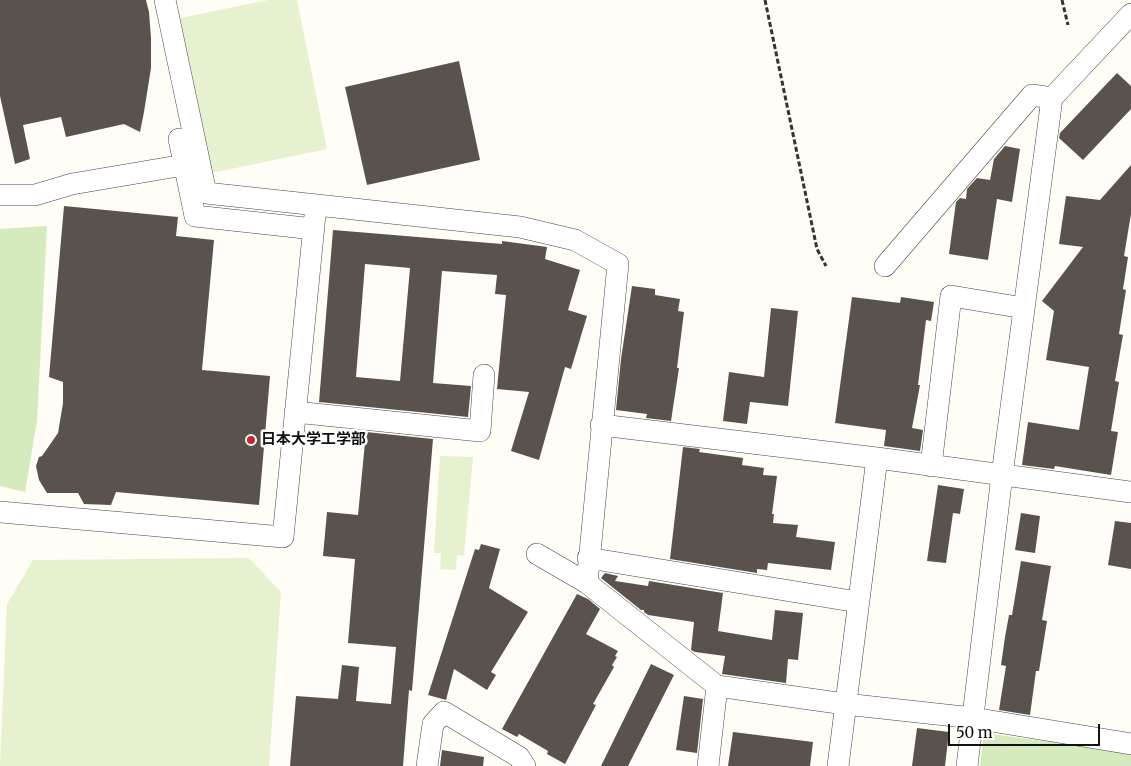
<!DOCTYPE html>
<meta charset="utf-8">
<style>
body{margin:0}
#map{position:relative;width:1131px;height:766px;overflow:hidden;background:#fffdf5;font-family:Merriweather,serif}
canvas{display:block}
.scale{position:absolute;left:948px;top:724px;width:152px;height:22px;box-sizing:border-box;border:2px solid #111;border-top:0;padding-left:6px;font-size:15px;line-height:18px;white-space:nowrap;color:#111;-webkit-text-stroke:4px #fff;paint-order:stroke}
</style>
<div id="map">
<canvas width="1131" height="766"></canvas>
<div class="scale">50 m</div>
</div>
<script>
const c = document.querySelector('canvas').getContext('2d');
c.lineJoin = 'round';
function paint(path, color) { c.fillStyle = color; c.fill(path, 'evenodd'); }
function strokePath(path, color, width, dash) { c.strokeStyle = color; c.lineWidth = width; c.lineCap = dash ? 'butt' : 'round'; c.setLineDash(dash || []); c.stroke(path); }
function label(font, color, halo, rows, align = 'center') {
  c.font = font + ' Merriweather,"Noto Sans JP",serif'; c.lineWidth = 5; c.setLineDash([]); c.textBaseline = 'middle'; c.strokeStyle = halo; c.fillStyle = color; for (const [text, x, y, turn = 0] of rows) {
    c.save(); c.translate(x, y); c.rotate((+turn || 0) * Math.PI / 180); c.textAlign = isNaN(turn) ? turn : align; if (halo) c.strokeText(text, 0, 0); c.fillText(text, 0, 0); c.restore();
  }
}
paint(new Path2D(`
 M 47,226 L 37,421 L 25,492 L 0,486 L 0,229 Z
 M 984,733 L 1131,753 L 1131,766 L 980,766 Z`), '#d5ebbd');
paint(new Path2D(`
 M 268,0 L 297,0 L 327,149 L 212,173 L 180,18 Z
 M 440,456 L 473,457 L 464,556 L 457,555 L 456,570 L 440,569 L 441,553 L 434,553 Z
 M 249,558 L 281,592 L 269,766 L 0,766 L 7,604 L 33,560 Z`), '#e6f2cf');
paint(new Path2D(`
 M 0,0 L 146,0 L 149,12 L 151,38 L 151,68 L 144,112 L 140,132 L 124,124 L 66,137 L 61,117 L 23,125 L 30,159 L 15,164 L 0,96 Z
 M 459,61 L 480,160 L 367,185 L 345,87 Z
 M 1117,73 L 1131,86 L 1131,109 L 1083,160 L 1059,138 L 1060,133 Z
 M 1005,146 L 1020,149 L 1012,202 L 997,199 L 988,260 L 949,254 L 956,202 L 960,198 L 966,199 L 967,189 L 977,178 L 990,180 L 994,159 Z
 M 1131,165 L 1131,214 L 1124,256 L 1128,257 L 1123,289 L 1126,290 L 1119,334 L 1123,335 L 1115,381 L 1119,382 L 1111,431 L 1118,432 L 1111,475 L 1055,466 L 1054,469 L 1022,465 L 1028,422 L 1079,430 L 1089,367 L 1046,360 L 1054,311 L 1042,301 L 1083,247 L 1059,244 L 1066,196 L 1100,200 Z
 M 64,206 L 178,217 L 176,236 L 214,240 L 202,370 L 270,376 L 259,505 L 116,492 L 111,505 L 84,504 L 78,493 L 47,493 L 39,480 L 36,466 L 39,457 L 42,456 L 58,433 L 63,403 L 63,382 L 49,377 Z
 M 333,230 L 502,244 L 502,241 L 547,247 L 545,259 L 580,270 L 568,310 L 587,316 L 571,369 L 565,367 L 539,460 L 511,451 L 529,392 L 497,389 L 506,295 L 495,294 L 497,275 L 442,271 L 433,383 L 471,386 L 468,417 L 319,402 ZM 365,264 L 410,268 L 400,381 L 356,377 Z
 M 632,286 L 655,289 L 655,295 L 680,299 L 678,311 L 684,312 L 677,368 L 679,368 L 671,421 L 646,418 L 647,414 L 616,410 L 621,359 Z
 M 852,297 L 900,303 L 901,297 L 934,302 L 931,321 L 926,320 L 918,385 L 920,385 L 912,428 L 923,430 L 920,451 L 884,446 L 886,430 L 835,423 Z
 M 771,308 L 798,311 L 788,406 L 750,402 L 747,424 L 723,421 L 729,372 L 764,377 Z
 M 366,432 L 433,439 L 412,691 L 409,690 L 403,766 L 290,766 L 296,696 L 338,699 L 342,665 L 359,667 L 356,701 L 391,704 L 396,647 L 348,643 L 355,559 L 323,556 L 327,512 L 358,515 Z
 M 683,447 L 700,449 L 699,452 L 743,458 L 742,465 L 764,468 L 763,475 L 777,476 L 772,514 L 774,514 L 773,523 L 798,525 L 796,537 L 835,542 L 831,570 L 768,563 L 767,570 L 757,569 L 757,573 L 670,559 Z
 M 938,485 L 964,489 L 960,514 L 953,513 L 946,563 L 927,561 Z
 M 1021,513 L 1040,516 L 1035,553 L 1015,550 Z
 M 1115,521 L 1131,523 L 1131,569 L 1108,565 Z
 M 481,544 L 500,549 L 489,588 L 528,612 L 491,672 L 496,675 L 487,690 L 454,669 L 446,700 L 428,695 L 475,549 L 479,550 Z
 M 1021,561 L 1051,566 L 1042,620 L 1047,621 L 1039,671 L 1036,671 L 1030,715 L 999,710 L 1006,666 L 1001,665 L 1005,637 L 1009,615 L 1012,615 Z
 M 605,573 L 618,576 L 615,581 L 648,586 L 649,581 L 723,593 L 718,631 L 772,640 L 775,610 L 803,613 L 798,660 L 788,659 L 786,683 L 722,674 L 725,656 L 695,652 L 691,650 L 694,622 L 648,615 L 644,612 L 644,610 L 641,610 L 601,578 Z
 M 577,594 L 588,599 L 600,609 L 586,634 L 618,651 L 615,656 L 617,657 L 612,665 L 614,667 L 593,704 L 596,705 L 565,764 L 547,754 L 548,751 L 519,734 L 517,737 L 502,729 Z
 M 651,664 L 674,675 L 628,766 L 601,766 Z
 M 684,696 L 703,699 L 697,753 L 676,750 Z
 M 917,728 L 949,732 L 945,766 L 912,766 Z
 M 733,732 L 813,742 L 810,766 L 728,766 Z
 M 442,750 L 484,757 L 483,766 L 440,766 Z`), '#5a524d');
const minor = new Path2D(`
 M 165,0 L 206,193 L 520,227 L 575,240 L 618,264 L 587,583 L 717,686 L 708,766
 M 179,139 L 195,216 L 314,229
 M 0,195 L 35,195 L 72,184 L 184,165
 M 885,266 L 1032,95 L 1052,98
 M 295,412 L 480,431 L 484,375
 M 601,425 L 877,458 L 1131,492
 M 931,466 L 951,296 L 1024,308
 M 0,512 L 283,537 L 316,205
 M 537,554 L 587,583
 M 588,558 L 858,602
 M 717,686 L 845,704 L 973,718 L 1131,744
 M 427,766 L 433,724 L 444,712 L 519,757 L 525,766
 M 838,766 L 877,458
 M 967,766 L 1002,475 L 1052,98 L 1131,14`);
strokePath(minor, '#444', 22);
strokePath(new Path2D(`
 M 765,0 L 817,249 L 826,266
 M 1062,0 L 1068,25`), '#333', 3, [5, 2.5]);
strokePath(minor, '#fff', 21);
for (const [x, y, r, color] of [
 [251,440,5,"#c4262e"]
]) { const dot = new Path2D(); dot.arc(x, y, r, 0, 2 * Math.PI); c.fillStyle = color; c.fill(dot); strokePath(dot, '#fff', 2); }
label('bold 15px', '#111', '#fff', [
 ["日本大学工学部",261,440]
], 'left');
</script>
